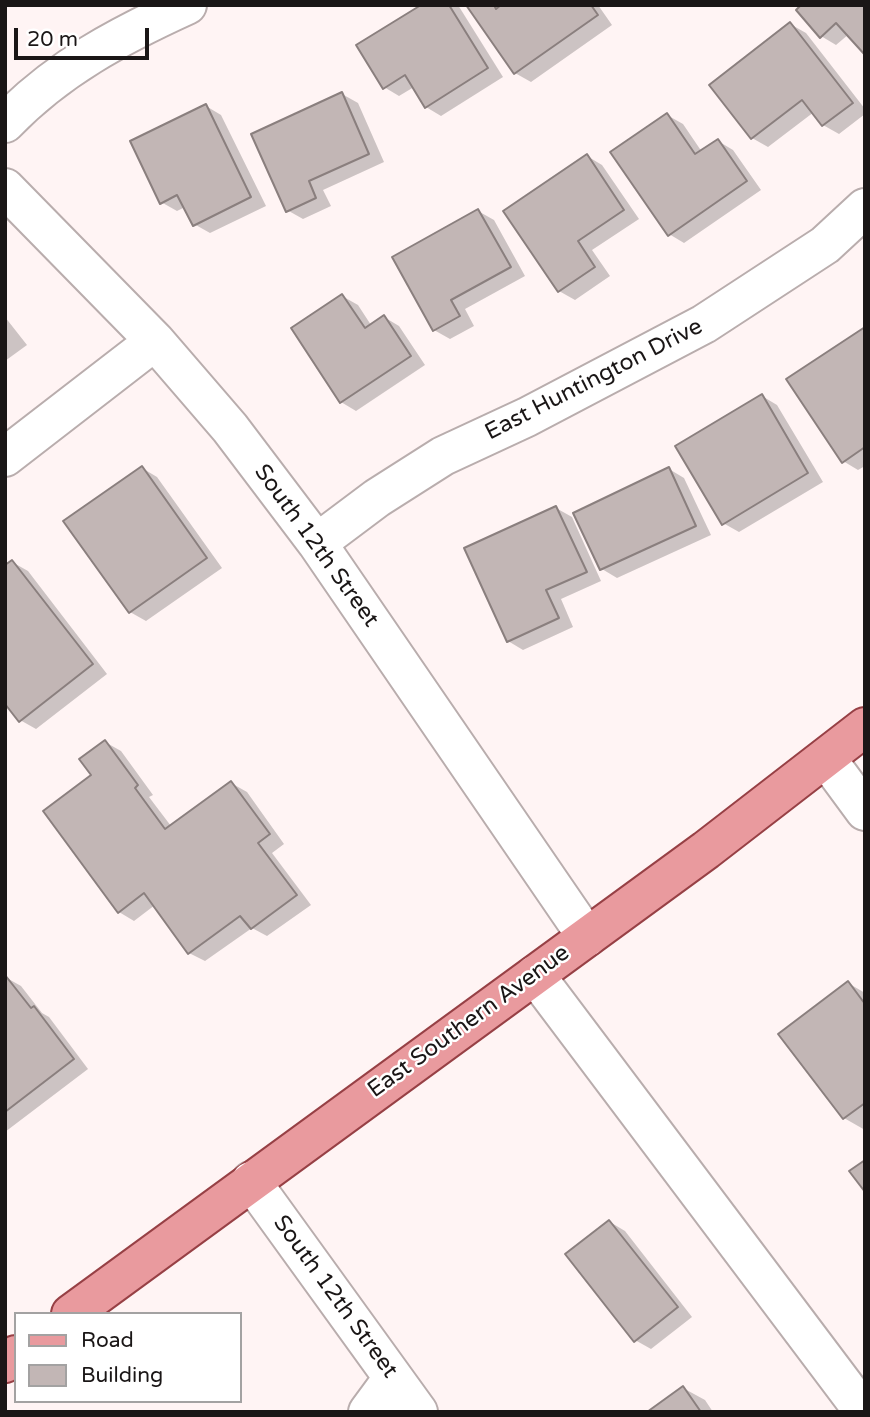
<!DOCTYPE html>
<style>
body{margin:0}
#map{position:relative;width:870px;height:1417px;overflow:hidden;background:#fff4f4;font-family:"Varela Round",sans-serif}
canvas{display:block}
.frame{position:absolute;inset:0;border:7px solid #1a1616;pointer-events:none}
.legend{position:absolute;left:14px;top:1312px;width:228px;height:91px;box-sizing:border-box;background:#fff;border:2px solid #a3a2a2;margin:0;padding:9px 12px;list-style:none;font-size:21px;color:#1a1616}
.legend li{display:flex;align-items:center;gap:14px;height:35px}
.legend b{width:35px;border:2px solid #a3a2a2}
.scale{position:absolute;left:14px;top:28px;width:135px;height:32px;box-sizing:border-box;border:4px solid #1a1616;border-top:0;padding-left:9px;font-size:21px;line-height:24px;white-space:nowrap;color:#1a1616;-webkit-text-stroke:5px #fff;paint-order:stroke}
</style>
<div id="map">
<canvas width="870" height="1417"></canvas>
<div class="frame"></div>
<ul class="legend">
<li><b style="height:9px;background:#e99a9e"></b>Road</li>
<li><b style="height:19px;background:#c2b6b5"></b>Building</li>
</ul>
<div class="scale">20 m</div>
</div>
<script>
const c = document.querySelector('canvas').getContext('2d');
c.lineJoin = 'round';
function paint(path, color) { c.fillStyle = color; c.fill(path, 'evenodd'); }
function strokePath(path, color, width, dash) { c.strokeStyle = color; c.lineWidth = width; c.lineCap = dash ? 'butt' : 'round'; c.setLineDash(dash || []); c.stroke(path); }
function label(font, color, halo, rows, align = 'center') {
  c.font = font + ' "Varela Round",sans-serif'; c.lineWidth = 5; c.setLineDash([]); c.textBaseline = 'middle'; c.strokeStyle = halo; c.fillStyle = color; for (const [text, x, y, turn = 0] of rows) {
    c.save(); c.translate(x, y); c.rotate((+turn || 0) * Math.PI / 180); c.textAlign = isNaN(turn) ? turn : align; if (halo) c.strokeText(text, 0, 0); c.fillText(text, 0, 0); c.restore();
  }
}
paint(new Path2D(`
 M 424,5 L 458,5 L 503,77 L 441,116 L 426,107 L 414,87 L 399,96 L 384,87 Z
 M 468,5 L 598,5 L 612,25 L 531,82 L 515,73 Z
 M 865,5 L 849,34 L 836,45 L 821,36 L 798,10 Z
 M 790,24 L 806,33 L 865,109 L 865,114 L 839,134 L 823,125 L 814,112 L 768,147 L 752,138 Z
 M 342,94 L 358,103 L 384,162 L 323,190 L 331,206 L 303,219 L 287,210 Z
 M 206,106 L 221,115 L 266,206 L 210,233 L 194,224 L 185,207 L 177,211 L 161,202 Z
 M 667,115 L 683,124 L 702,152 L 718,141 L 733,150 L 761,190 L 684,243 L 669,234 Z
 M 587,156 L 602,165 L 639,219 L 592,250 L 610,276 L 575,300 L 559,291 Z
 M 478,211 L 494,220 L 525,276 L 465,309 L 474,326 L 450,339 L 434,330 Z
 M 342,296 L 358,305 L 371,325 L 384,317 L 399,326 L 425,365 L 356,411 L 341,402 Z
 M 5,317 L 27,345 L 5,361 Z
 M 865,329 L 865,466 L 858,470 L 843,461 Z
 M 762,396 L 777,405 L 823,482 L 739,532 L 723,523 Z
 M 142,468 L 157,477 L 222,568 L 146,621 L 130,612 Z
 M 669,469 L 684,478 L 711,535 L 617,578 L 602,569 L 576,514 Z
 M 556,508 L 572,517 L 601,581 L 561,599 L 573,627 L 523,650 L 508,641 Z
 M 12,562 L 28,571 L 107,674 L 36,729 L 20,720 Z
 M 105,742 L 121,751 L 153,795 L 149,797 L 171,826 L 231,783 L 247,792 L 284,844 L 272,853 L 311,905 L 267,936 L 252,928 L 205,961 L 189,953 L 155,905 L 134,921 L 119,912 L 94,776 Z
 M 5,977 L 21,986 L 42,1013 L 49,1017 L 88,1069 L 5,1132 Z
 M 848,983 L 865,993 L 865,1130 L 844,1118 Z
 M 610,1222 L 625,1231 L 692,1317 L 651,1349 L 635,1340 Z
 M 683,1388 L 705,1400 L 713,1412 L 650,1412 Z`), '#0003');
const building = new Path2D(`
 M 421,5 L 449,5 L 488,68 L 425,108 L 405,75 L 383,89 L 356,45 Z
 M 466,5 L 494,5 L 496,9 L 501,5 L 591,5 L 598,15 L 514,74 Z
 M 801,5 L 865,5 L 865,55 L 836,23 L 820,38 L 796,10 Z
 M 790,22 L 853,103 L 822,126 L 802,100 L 751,139 L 709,85 Z
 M 342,92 L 369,154 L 309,181 L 316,198 L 286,212 L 251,134 Z
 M 206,104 L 251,197 L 193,226 L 177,195 L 160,204 L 130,141 Z
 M 667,113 L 695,154 L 718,139 L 747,181 L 668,236 L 610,152 Z
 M 587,154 L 624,210 L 578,241 L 595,267 L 558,292 L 503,211 Z
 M 478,209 L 511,267 L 451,300 L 460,316 L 433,331 L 392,257 Z
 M 342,294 L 365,328 L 384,315 L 411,356 L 340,403 L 291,328 Z
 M 865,327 L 865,447 L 842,463 L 786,379 Z
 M 762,394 L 808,473 L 722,525 L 675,446 Z
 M 142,466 L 207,558 L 129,613 L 63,521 Z
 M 669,467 L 696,526 L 600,570 L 573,513 Z
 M 556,506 L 587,572 L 546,590 L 559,618 L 507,642 L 464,548 Z
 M 12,560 L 93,664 L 19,722 L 5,704 L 5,565 Z
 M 105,740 L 138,785 L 135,788 L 165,829 L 231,781 L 270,834 L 258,843 L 297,895 L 251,929 L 240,916 L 188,954 L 144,893 L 118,913 L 43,811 L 91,775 L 79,759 Z
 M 5,975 L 31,1008 L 34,1006 L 74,1059 L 5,1112 Z
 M 848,981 L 865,1004 L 865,1103 L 843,1119 L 778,1034 Z
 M 865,1160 L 865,1192 L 849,1171 Z
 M 609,1220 L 678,1307 L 634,1342 L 565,1254 Z
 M 683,1386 L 701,1412 L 647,1412 Z`);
paint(building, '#c2b6b5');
strokePath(building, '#8a7f7e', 2);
const minor = new Path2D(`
 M 5,123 C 58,68 119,36 187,5
 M 5,188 L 155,341 L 230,428 L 317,543 L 587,937
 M 5,457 L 155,341
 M 317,543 L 377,498 L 443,456 L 527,417 L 704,324 L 825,245 L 865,208
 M 826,758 L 865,811
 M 535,975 L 864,1412
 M 251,1181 L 418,1412
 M 368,1412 L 393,1378`);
const major = new Path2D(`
 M 71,1314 L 706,850 L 865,727
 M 5,1363 L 16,1355`);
strokePath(minor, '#b9adad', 42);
strokePath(major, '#974045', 42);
strokePath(minor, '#fff', 38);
strokePath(major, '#e99a9e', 38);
label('23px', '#1a1616', '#fff', [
 ["East Huntington Drive",594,380,-27],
 ["South 12th Street",316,546,54],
 ["East Southern Avenue",469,1022,-36],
 ["South 12th Street",335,1297,54]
]);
</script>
